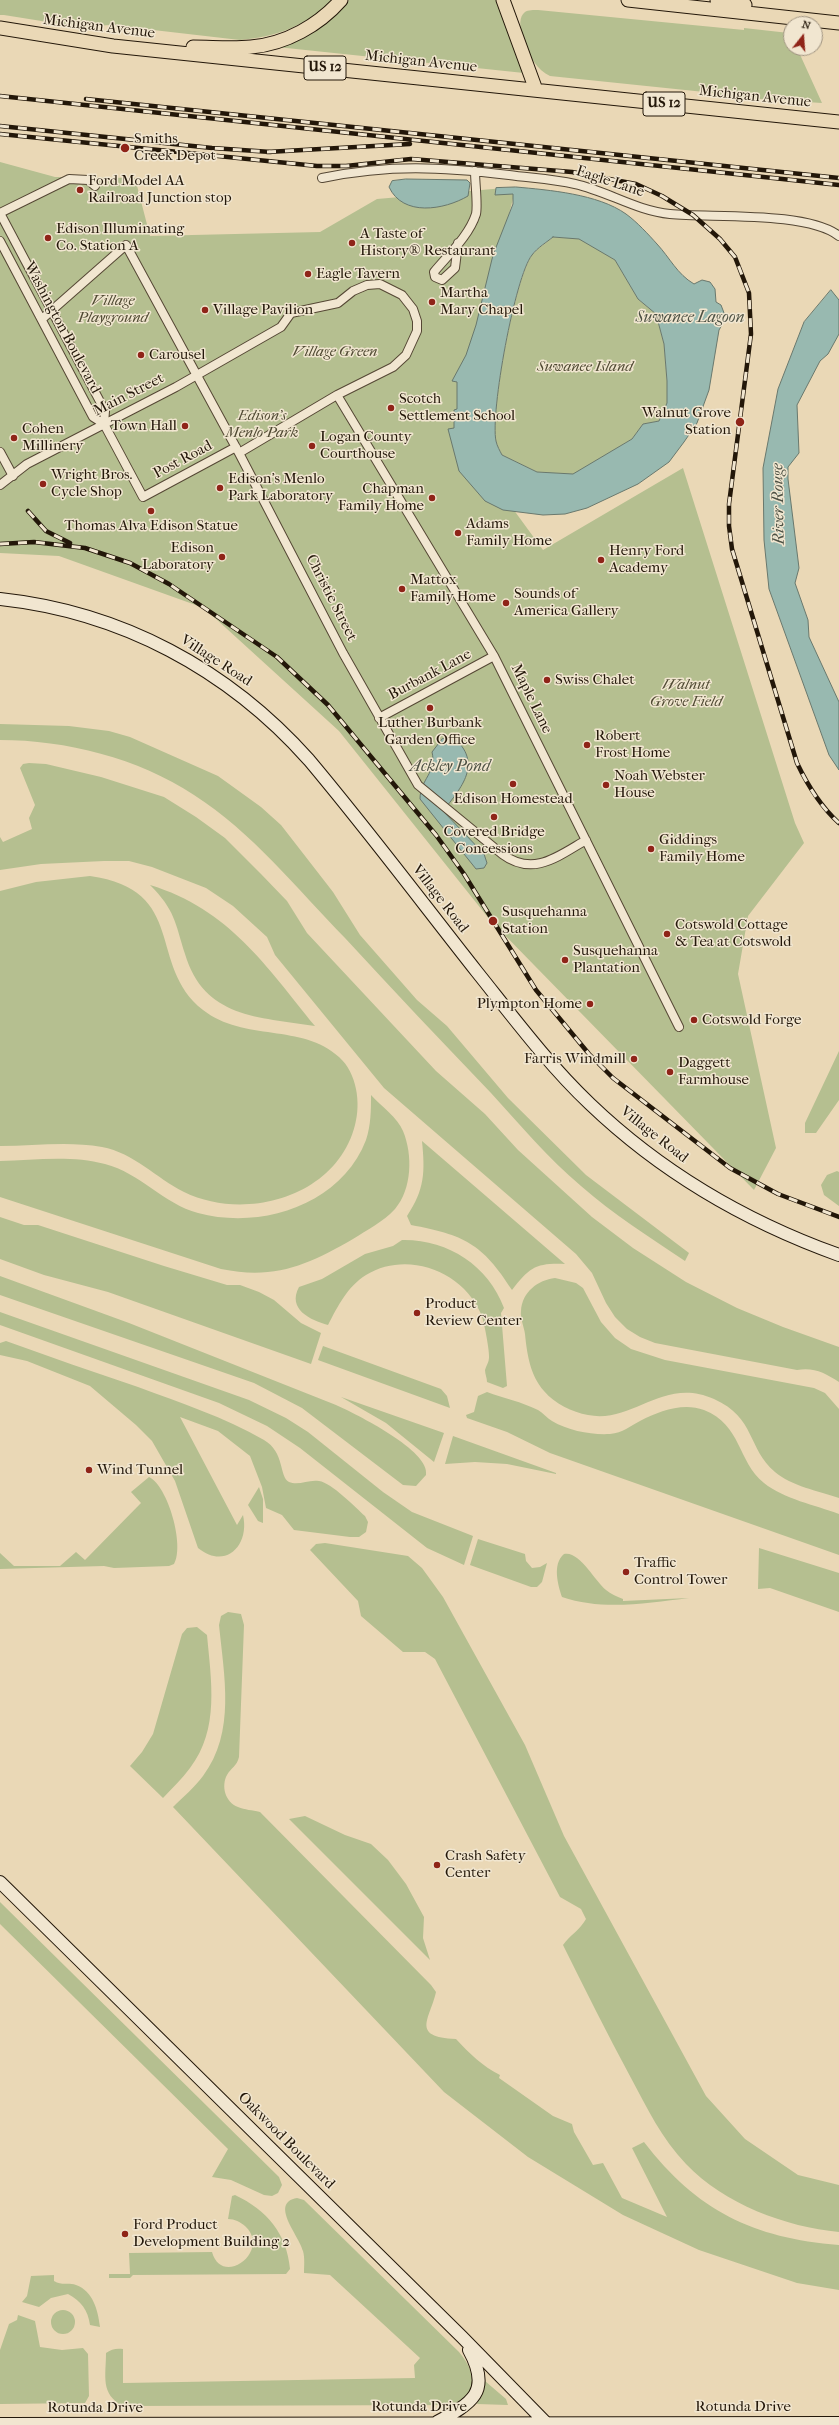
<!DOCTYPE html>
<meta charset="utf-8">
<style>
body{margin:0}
#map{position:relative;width:839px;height:2425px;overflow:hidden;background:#ead8b6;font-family:"IM FELL French Canon",serif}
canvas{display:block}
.north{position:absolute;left:783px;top:16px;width:40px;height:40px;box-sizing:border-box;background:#f1e6d0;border:1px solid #9f9380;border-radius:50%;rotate:17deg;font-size:11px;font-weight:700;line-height:16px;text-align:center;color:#231709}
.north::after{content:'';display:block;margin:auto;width:14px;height:18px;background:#8f2418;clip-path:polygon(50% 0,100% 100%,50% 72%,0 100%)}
</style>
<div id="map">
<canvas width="839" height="2425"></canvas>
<div class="north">N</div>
</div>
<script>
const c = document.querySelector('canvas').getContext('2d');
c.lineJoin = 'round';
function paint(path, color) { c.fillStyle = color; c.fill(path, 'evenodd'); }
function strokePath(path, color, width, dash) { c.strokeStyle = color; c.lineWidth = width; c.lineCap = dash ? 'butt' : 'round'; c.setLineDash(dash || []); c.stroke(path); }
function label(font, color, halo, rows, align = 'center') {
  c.font = font + ' "IM FELL French Canon",serif'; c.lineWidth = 3; c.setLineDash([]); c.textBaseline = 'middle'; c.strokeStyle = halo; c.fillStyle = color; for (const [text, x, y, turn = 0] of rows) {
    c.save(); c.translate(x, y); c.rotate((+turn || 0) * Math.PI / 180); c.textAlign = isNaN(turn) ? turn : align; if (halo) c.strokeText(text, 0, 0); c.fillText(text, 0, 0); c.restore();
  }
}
paint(new Path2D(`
 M 0,0 L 332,0 C 308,26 274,37 240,40 L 110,25 L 79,27 L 4,15 L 0,15 Z
 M 349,0 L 496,0 L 524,73 L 277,47 L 344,5 Z
 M 538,10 L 744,30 L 744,28 L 789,33 L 791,48 L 797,48 L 822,103 L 714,96 L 714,93 L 550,76 C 544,73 538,68 534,62 C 527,52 513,21 525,12 C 528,10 534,10 538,10 Z
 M 0,162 L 55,177 L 135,178 L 150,236 L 320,232 L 377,199 L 516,187 L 454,428 L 543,550 L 683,468 L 795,823 L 804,843 L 748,916 L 738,974 L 776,1148 L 754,1190 L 490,920 L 339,731 L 204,608 L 59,556 L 0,553 Z
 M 553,237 L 579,238 L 615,260 L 638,299 L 656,314 L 664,344 L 667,381 L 667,403 L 659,421 L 643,424 L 632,439 L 573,475 L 537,472 L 502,455 C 500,451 497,446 496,441 C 490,412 515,279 532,255 C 537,248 547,243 553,237 Z
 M 0,724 L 69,726 L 109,731 L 130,737 L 218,776 L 261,807 L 281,825 L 333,892 L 360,935 L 417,1000 L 447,1026 L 508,1098 L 586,1175 L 689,1253 L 685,1261 C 649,1237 613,1214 581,1186 C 548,1158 520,1125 491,1093 C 442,1042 393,990 345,938 C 297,889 252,832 194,795 C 138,758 66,740 0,740 Z
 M 29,763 L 46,764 L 101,777 L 164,797 L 196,817 L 225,838 L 261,874 L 287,901 L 307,933 L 436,1071 L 485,1114 L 518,1150 L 592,1217 L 633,1248 L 686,1282 L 737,1308 L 783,1327 L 839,1347 L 839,1382 C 825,1373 814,1367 797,1370 L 655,1343 L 640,1337 L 627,1329 L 615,1317 L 606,1303 L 592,1273 L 576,1254 L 384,1088 L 275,955 L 267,937 L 233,906 L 206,888 L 152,867 L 129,861 L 104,861 L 41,864 L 0,870 L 0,837 L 3,842 L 32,829 L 29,818 L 35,805 L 20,768 L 23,764 Z
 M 90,876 C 189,890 146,965 203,1010 C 244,1042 302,1023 339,1057 C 357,1073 361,1103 355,1125 C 337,1197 245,1222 184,1192 C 156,1178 134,1153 102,1147 C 68,1141 34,1146 0,1146 L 0,891 L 36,882 Z
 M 150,885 C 229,909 266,966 315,1026 C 258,1017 204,1018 185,954 C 175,922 175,910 150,885 Z
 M 839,1051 L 839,1100 L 816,1133 L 805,1133 L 805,1123 Z
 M 371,1095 C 381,1106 398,1118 403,1131 C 413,1155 412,1189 395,1209 C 383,1222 367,1230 353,1239 C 308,1265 275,1280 221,1269 L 0,1197 L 0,1161 C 34,1160 72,1155 105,1164 C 140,1173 164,1204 198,1213 C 261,1230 341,1205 366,1140 C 371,1125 371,1110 371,1095 Z
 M 422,1141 L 565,1264 C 536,1263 530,1267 512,1290 C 482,1243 464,1235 411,1225 L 407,1216 C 425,1189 425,1172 422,1141 Z
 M 837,1171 L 839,1172 L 839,1206 L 824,1195 L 821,1185 L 827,1175 Z
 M 0,1217 L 24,1225 L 38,1225 L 164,1266 L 227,1285 L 240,1285 L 259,1292 L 274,1300 L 301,1323 L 321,1333 L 311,1364 L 108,1292 L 44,1275 L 0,1259 Z
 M 402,1240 C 447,1239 488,1265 504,1308 L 501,1313 L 507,1386 L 503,1388 L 487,1382 C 487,1378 485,1374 485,1370 C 486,1366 489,1362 489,1358 C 490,1353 484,1320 481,1314 C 463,1271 407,1250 366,1275 C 347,1287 338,1306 328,1325 C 310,1320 287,1309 299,1287 L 322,1279 L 365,1254 L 393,1246 Z
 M 0,1276 L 129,1323 L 336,1405 C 356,1414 431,1451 426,1475 L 416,1486 L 403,1485 L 302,1408 L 254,1383 L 0,1295 Z
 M 555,1278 L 576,1283 L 583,1288 L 601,1322 L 615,1338 L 631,1349 L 665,1360 L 814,1388 L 825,1393 L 839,1409 L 839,1498 C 819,1491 791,1486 775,1472 C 747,1448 756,1418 714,1399 C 663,1376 633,1424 588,1415 C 572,1412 555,1404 544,1391 C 530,1375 527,1354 525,1334 C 524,1327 520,1318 521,1311 C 522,1292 538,1280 555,1278 Z
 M 0,1312 L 249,1400 L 286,1418 L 308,1432 L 383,1492 L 412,1512 L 473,1536 L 464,1565 L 427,1548 L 300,1448 L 267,1426 L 219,1403 L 0,1325 Z
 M 6,1341 C 50,1357 94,1372 138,1387 C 181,1403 224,1417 264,1440 C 285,1452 279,1477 289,1482 C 299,1486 309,1479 319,1481 C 332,1483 355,1507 365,1516 L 368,1522 L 366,1532 L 359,1537 L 350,1537 L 294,1530 L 282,1515 L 266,1508 L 262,1487 L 250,1456 L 218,1431 L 180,1417 L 237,1525 L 243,1515 C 250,1546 225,1570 198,1548 L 175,1481 L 152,1441 L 136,1425 L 90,1386 L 27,1361 L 0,1355 L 0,1343 Z
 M 323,1346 L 441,1389 L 447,1396 L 450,1408 L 318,1360 Z
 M 487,1392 C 503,1398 522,1402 538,1410 C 543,1413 547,1418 552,1421 C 569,1431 591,1435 610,1434 C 623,1433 630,1426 640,1421 C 659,1411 683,1402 704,1410 C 742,1425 737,1461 764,1483 C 784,1499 815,1505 839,1514 L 839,1555 L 550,1453 L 507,1432 L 467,1418 L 466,1415 L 474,1412 L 478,1396 Z
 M 341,1397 L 444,1433 L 434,1462 L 386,1423 Z
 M 453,1436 L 556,1473 L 556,1474 L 507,1464 L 475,1462 L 445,1464 Z
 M 149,1477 C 168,1486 185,1546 174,1564 L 169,1566 L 114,1568 L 104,1566 L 0,1569 L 0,1553 L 14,1566 L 60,1566 L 76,1552 L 85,1560 L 141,1503 L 131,1492 Z
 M 259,1487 L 263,1499 L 263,1523 L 258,1521 L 248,1505 Z
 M 478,1539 L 525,1554 L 526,1561 L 532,1568 L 540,1567 L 547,1563 L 542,1582 L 537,1587 L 531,1587 L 470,1565 Z
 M 325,1543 L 408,1556 L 422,1568 L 443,1597 L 525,1745 L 564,1836 L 706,2096 L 745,2139 L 798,2175 L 839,2185 L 839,2232 C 786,2227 724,2204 686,2164 C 662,2139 647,2108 631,2078 C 607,2034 585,1989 563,1945 C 570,1935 580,1930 586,1919 L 581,1909 L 560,1897 L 435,1659 L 425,1652 L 403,1652 L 361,1616 L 358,1601 L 310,1550 L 316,1544 Z
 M 759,1548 L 839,1573 L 839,1612 L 770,1588 L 758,1589 Z
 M 564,1554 C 579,1550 595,1581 606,1590 C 611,1594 616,1596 623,1599 L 623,1601 L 689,1598 C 647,1603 603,1611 562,1597 C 558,1585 552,1564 564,1554 Z
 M 228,1612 L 241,1614 L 244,1625 L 239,1757 C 237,1766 231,1768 227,1775 C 221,1786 225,1802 238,1807 C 245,1810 252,1810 260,1812 L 431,1985 L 436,1992 C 430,2019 410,2037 456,2039 C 470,2054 482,2066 500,2075 L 499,2078 L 553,2116 L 572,2124 L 574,2132 L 593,2165 L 603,2163 L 622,2198 L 667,2217 L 632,2148 L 644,2142 C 697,2211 753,2238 839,2245 L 839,2290 L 797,2283 L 699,2250 L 623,2215 L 528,2157 L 444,2092 L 173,1807 C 183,1797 195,1787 203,1776 C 236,1732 224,1676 219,1625 L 221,1616 Z
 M 197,1627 L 207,1635 C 211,1680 220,1729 190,1768 C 182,1779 172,1788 163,1798 L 130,1766 L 142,1752 L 153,1734 L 182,1634 L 187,1628 Z
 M 305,1816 L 345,1835 L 371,1844 L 388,1860 L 406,1884 L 424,1917 L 423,1938 L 430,1960 L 289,1819 Z
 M 0,1902 L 279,2177 L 282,2185 L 278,2193 L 272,2196 L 264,2195 L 231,2180 L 212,2177 L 228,2149 L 0,1924 Z
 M 235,2195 C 267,2210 287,2234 290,2269 L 286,2274 L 133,2275 L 130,2278 L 109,2278 L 109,2274 L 130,2274 L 129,2253 L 212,2252 C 222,2288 272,2251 245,2226 C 240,2222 235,2219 228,2219 L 232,2196 Z
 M 297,2198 L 304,2200 L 459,2352 C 470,2365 473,2374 473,2392 L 459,2405 L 123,2406 C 100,2394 106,2376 106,2353 C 111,2349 117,2348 123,2349 L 123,2383 L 415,2378 L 414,2365 L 420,2358 L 330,2275 L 304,2273 C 304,2267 305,2258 303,2251 C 299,2235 269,2203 297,2198 Z
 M 54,2275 L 54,2281 C 62,2286 68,2282 76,2285 C 93,2291 98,2310 100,2327 L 90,2325 C 88,2310 81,2301 68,2294 L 51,2298 L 39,2307 L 22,2302 L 27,2296 L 31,2276 Z
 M51 2322a12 12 0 1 1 24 0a12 12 0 1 1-24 0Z
 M 18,2315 L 35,2321 L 40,2347 L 62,2350 L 83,2348 L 88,2354 L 89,2396 L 85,2403 L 0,2404 L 0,2350 L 9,2324 L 17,2320 Z
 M 485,2381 L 506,2399 L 508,2405 L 477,2404 Z`), '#b5bf90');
const water = new Path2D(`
 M 406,179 L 467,180 L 470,183 L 468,196 C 444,210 403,217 389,187 L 392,181 Z
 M 516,187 C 549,190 598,194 626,214 C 637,222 648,234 657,244 C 670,258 677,274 694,284 L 702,280 L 710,282 L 715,289 L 716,302 L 721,305 L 726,318 L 719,330 L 709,390 L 697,423 L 684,442 L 669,462 L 638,484 L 587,508 L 565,514 L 543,515 L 503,510 L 485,501 L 459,471 L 448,429 L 454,428 L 454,410 L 457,409 L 457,382 L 452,381 L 466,355 L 476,325 L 493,255 L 513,204 L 513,194 L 495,195 L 496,188 ZM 553,237 L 579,239 L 615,260 L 638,299 L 656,314 L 664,344 L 667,381 L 667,403 L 659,421 L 643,424 L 632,439 L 573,474 L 537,472 L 502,455 C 500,451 497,446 496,441 C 490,413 515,276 532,255 C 537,248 547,242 553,237 Z
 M 831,290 L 839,300 L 839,334 L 828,354 L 820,361 L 797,405 L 799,453 L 788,467 L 788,479 L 799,568 L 795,583 L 808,620 L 809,637 L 839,702 L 839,770 L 829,755 L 769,589 L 764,540 L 763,468 L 778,389 L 804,322 Z
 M 453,737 C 484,763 461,788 443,811 L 484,854 L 487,863 L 484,868 L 476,869 L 420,799 C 420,779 437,773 432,752 L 442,739 Z`);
paint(water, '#98b9b0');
strokePath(water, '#69786d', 1);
const street = new Path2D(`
 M 322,178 C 390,164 442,167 509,175 C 531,178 553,179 575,184 C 607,191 637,211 670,214 C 712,218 807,211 839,236
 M 0,213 L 105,411 L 104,424
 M 0,213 L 69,179 L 88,180 L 95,186
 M 0,241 L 93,417 L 104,424 L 143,497 L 236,447
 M 458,243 L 455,268 L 442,280 L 435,277 L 434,272 C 448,255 469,236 476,214 C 478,205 475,183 475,171
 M 42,319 L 126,245 L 239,453 L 343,653 L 418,785 L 502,854 C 533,877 557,857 586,840
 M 337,395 L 494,656 L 679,1027
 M 0,452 L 13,476
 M 0,485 L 27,464 L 176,387 L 281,327 L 291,313 L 338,303 L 353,291 L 367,285 L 380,284 L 402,295 L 413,309 L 417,321 L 417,331 L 406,355 L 393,367 L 337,395 L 239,453
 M 379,718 L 494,656`);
const secondary = new Path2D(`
 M 0,599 C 121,612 228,669 309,760 C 367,829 421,901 477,972 C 513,1017 548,1064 590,1104 C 661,1172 747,1222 839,1255
 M 0,1882 L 462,2337 L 548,2425
 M 437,2422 C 472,2403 492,2392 469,2350
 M 0,2424 L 839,2423`);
const primary = new Path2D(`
 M 503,0 L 536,90
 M 628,0 L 839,23
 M 717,0 L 745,5
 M 0,28 L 113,46 L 839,122
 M 193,47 C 212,47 232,49 251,47 C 286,44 319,25 341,0`);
strokePath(street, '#554734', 10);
strokePath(secondary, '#231709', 14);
strokePath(primary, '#231709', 15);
strokePath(street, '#f1e6d0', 8);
strokePath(secondary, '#f1e6d0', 12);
strokePath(primary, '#ead8b6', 13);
const rail = new Path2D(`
 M 0,96 L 839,185
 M 86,99 L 839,178
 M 0,126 L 212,148 L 271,152
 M 0,134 L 317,166 L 346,166 L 411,159 L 572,172 L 636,184 L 662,196 L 693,215 L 720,239 L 735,257 L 749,293 L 751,334 L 729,504 L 729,526 L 732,549 L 797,763 C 808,786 820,806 839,823
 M 267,152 L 410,144
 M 28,511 L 46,531 L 70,543
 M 0,544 L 34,542 L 85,548 L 130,563 L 169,584 L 277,657 L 328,705 L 436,835 L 464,874 L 536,990 L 589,1054 L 613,1078 L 730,1168 L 778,1194 L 839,1217`);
strokePath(rail, '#231709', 4.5);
strokePath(rail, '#f1e6d0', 3, [9]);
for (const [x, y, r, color] of [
 [125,148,5,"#8f2418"],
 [80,190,4,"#8f2418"],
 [48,238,4,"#8f2418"],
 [352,243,4,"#8f2418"],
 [308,274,4,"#8f2418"],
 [432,302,4,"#8f2418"],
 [205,310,4,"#8f2418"],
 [141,355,4,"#8f2418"],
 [391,408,4,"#8f2418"],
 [740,422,5,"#8f2418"],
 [185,426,4,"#8f2418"],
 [14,438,4,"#8f2418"],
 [312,446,4,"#8f2418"],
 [43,484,4,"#8f2418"],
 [220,488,4,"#8f2418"],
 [432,498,4,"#8f2418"],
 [151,511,4,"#8f2418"],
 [458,533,4,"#8f2418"],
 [222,557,4,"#8f2418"],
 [601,560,4,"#8f2418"],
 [402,589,4,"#8f2418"],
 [506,603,4,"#8f2418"],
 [547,680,4,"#8f2418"],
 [430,708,4,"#8f2418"],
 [587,745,4,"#8f2418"],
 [513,784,4,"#8f2418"],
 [606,785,4,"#8f2418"],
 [494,817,4,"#8f2418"],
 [651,849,4,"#8f2418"],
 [493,921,5,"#8f2418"],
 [667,934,4,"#8f2418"],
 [565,960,4,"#8f2418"],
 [590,1004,4,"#8f2418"],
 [694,1020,4,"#8f2418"],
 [634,1059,4,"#8f2418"],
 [670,1072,4,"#8f2418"],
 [417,1313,4,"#8f2418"],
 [89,1470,4,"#8f2418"],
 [626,1572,4,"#8f2418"],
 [437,1865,4,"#8f2418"],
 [125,2234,4,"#8f2418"]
]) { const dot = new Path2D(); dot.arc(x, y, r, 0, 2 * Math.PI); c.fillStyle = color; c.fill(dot); strokePath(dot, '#f1e6d0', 1.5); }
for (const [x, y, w] of [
 [325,68,42],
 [664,104,42]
]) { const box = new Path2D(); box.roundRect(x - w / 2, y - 12, w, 24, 3); c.fillStyle = '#f1e6d0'; c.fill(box); strokePath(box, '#231709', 1); }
label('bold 14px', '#231709', null, [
 ["US 12",325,68],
 ["US 12",664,104]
]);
label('15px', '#231709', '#f1e6d0', [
 ["Michigan Avenue",99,27,7],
 ["Michigan Avenue",421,62,6],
 ["Michigan Avenue",755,97,6],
 ["Eagle Lane",610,182,18],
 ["Washington Boulevard",62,328,62],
 ["Main Street",129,395,-27],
 ["Post Road",183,460,-28],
 ["Christie Street",331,598,63],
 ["Village Road",216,661,33],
 ["Burbank Lane",430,675,-28],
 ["Maple Lane",531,699,64],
 ["Village Road",440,899,52],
 ["Village Road",654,1135,38],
 ["Oakwood Boulevard",286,2141,45],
 ["Rotunda Drive",419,2407],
 ["Rotunda Drive",743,2407],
 ["Rotunda Drive",95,2408]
]);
label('15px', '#231709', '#f1e6d0', [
 ["Smiths",134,139],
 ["Creek Depot",134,156],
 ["Ford Model AA",88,181],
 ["Railroad Junction stop",88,198],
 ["Edison Illuminating",56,229],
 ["Co. Station A",56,246],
 ["A Taste of",360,234],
 ["History® Restaurant",360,251],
 ["Eagle Tavern",316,274],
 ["Martha",440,293],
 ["Mary Chapel",440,310],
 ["Village Pavilion",213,310],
 ["Carousel",149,355],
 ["Scotch",399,399],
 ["Settlement School",399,416],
 ["Walnut Grove",731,413,"right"],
 ["Station",731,430,"right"],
 ["Town Hall",177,426,"right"],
 ["Cohen",22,429],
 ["Millinery",22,446],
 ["Logan County",320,437],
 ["Courthouse",320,454],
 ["Wright Bros.",51,475],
 ["Cycle Shop",51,492],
 ["Edison's Menlo",228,479],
 ["Park Laboratory",228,496],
 ["Chapman",424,489,"right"],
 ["Family Home",424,506,"right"],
 ["Adams",466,524],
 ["Family Home",466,541],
 ["Thomas Alva Edison Statue",151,526,"center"],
 ["Edison",214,548,"right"],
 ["Laboratory",214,565,"right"],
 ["Henry Ford",609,551],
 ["Academy",609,568],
 ["Mattox",410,580],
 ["Family Home",410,597],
 ["Sounds of",514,594],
 ["America Gallery",514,611],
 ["Swiss Chalet",555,680],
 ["Luther Burbank",430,723,"center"],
 ["Garden Office",430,740,"center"],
 ["Robert",595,736],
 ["Frost Home",595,753],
 ["Noah Webster",614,776],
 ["House",614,793],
 ["Edison Homestead",513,799,"center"],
 ["Covered Bridge",494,832,"center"],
 ["Concessions",494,849,"center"],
 ["Giddings",659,840],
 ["Family Home",659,857],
 ["Susquehanna",502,912],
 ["Station",502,929],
 ["Cotswold Cottage",675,925],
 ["& Tea at Cotswold",675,942],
 ["Susquehanna",573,951],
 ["Plantation",573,968],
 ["Plympton Home",582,1004,"right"],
 ["Cotswold Forge",702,1020],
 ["Farris Windmill",626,1059,"right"],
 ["Daggett",678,1063],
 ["Farmhouse",678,1080],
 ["Product",425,1304],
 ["Review Center",425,1321],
 ["Wind Tunnel",97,1470],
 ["Traffic",634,1563],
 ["Control Tower",634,1580],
 ["Crash Safety",445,1856],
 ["Center",445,1873],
 ["Ford Product",133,2225],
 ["Development Building 2",133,2242]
], 'left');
label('italic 15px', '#4f4932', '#f1e6d0', [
 ["Village",113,301],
 ["Playground",113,318],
 ["Village Green",335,352],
 ["Suwanee Island",585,367],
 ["Edison's",262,416],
 ["Menlo Park",262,433],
 ["Walnut",686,685],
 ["Grove Field",686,702]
]);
label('italic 16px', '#4c5043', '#f1e6d0', [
 ["Suwanee Lagoon",690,318],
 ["River Rouge",779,504,-91],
 ["Ackley Pond",450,767]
]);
</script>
